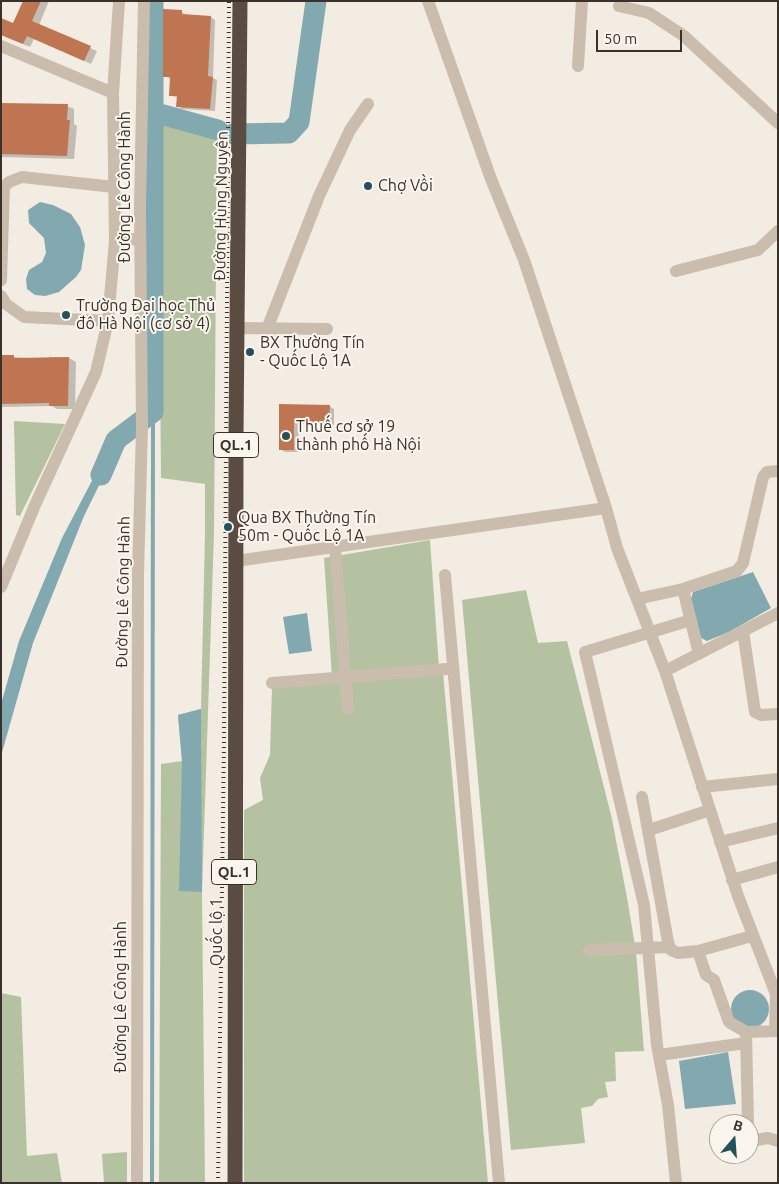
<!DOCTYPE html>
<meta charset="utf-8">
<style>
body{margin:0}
#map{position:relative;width:779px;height:1184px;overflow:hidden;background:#f3ece2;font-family:Ubuntu,sans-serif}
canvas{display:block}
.frame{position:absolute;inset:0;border:2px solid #3a312c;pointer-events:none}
.north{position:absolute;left:709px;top:1114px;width:50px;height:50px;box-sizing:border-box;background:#faf6ee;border:1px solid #ada7a0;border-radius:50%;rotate:18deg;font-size:14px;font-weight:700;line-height:20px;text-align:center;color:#3a312c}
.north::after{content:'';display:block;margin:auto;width:18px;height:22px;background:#22525a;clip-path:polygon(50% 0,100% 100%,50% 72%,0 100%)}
.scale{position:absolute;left:596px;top:30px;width:86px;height:22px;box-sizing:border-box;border:2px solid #3a312c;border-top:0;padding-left:6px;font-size:15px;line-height:18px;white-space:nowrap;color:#3a312c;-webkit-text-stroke:4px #faf6ee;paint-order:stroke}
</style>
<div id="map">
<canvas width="779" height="1184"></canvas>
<div class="frame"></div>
<div class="north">B</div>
<div class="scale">50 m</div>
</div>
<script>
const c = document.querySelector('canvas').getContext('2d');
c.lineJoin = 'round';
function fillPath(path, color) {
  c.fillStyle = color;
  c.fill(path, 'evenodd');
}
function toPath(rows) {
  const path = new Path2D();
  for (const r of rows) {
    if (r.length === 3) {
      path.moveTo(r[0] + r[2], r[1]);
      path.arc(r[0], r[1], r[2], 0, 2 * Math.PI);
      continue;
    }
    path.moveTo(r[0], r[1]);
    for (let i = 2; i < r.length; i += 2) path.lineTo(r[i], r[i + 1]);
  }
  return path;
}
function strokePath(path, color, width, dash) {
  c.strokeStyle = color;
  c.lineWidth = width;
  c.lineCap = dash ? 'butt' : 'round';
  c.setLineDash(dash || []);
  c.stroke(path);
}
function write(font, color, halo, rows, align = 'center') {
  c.font = font + ' Ubuntu,sans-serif';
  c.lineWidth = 4;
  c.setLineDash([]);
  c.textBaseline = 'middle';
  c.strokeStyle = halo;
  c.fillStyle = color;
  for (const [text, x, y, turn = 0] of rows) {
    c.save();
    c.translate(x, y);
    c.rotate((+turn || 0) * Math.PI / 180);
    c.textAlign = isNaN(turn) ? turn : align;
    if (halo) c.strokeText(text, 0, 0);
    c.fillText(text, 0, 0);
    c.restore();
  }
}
fillPath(toPath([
 [217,121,214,533,202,892,205,1183,159,1183,161,764,182,761,178,715,201,709,205,534,205,484,161,478,158,122],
 [14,421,65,424,20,516,16,515],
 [430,540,439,669,332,677,324,558],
 [526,590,538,643,567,641,612,819,628,903,636,952,644,1051,615,1052,616,1081,605,1082,608,1097,598,1099,592,1106,581,1108,585,1143,511,1150,462,600],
 [443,672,488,1183,244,1183,244,810,263,800,260,778,270,755,272,687],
 [1,993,21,997,27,1156,57,1153,62,1183,1,1183],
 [127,1152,127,1183,104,1183,102,1154]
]), '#b4c2a2');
fillPath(toPath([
 [40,202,53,205,71,214,80,227,85,245,81,270,76,277,59,292,45,296,35,295,27,289,26,279,29,270,42,262,46,253,44,238,29,223,28,210],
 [132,431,131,440,111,461,84,516,33,643,1,756,1,704,19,641,62,538,107,452],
 [753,572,771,608,729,632,707,641,699,637,690,602,693,592],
 [307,613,312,651,289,654,283,617],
 [201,709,202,892,179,891,182,761,178,715],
 [750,1009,19],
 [728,1052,736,1104,685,1109,679,1061]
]), '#82a9af');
fillPath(toPath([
 [24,1,49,1,39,25,97,51,91,64,34,39,30,47,1,35,14,25],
 [182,12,186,16,211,17,215,20,213,78,217,80,215,111,182,109,177,106,178,98,170,95,171,79,165,76],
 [1,104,67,106,74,109,74,124,77,126,74,159,1,157],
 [1,356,49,360,49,357,69,358,76,362,75,409,57,409,52,406,1,407],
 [280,405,329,406,334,409,334,425,299,424,298,452,285,452,280,449]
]), '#0003');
strokePath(toPath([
 [152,1183,153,412]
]), '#82a9af', 4);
strokePath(toPath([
 [153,112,218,130],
 [233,134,289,133,299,122,316,1],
 [101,475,116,440,153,412,153,1]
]), '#82a9af', 21);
fillPath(toPath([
 [23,1,41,1,32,21,91,46,84,61,27,36,23,44,1,35,1,18,13,23],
 [163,9,182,10,182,14,211,16,208,76,213,77,210,109,176,107,177,96,169,96,170,77,163,77],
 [1,103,68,104,67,120,70,120,67,156,1,154],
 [1,355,14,355,14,358,69,357,68,406,49,406,49,403,1,404],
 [279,404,330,405,329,423,294,422,294,450,279,450]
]), '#c07552');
strokePath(toPath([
 [428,1,491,179,524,260,606,508,617,548,665,671,738,896,776,994,775,1031],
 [619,6,649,13,684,36,778,123],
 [1,46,113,93],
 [578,66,582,1],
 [115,240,140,239],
 [676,271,758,250,778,231],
 [1,280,4,187,9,182,22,177,114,187],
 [1,296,6,304,24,317,108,321],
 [237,328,327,329],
 [267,329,319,196,350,130,368,104],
 [335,547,348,709],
 [236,561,606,508],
 [445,575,499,1183],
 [1,587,35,505,96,372,108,321,115,240,113,93,119,1],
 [683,589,699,654],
 [637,599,683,589,737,571,743,563,763,477,767,472,778,471],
 [743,631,755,712,761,715,778,714],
 [665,671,778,613],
 [272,683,446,669],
 [702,787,778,779],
 [642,797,668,942,671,950,678,953,698,951,752,936],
 [649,830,710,810],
 [720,842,778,828],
 [732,880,778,867],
 [589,950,669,947],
 [698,951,706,975,714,980,729,1022,746,1032,778,1031],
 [746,1032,748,1124],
 [659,1055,746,1043],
 [749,1133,751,1138,756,1140,768,1138,778,1141],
 [137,1183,138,574,142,429,140,206,144,1],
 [676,1183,668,1105,657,1045,644,905,585,652,691,620]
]), '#cbbdae', 12);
strokePath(toPath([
 [235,1183,236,433,240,1]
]), '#5a4c43', 15);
strokePath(toPath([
 [218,1183,224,741,229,1]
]), '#3a312c', 4, [1, 4]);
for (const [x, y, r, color] of [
 [368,186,5,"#22525a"],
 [66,315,5,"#22525a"],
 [250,352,5,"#22525a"],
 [286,436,5,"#22525a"],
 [228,527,5,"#22525a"]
]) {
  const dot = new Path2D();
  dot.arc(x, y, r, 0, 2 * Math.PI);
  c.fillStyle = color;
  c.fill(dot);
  strokePath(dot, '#faf6ee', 2);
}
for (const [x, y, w] of [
 [236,445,45],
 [234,872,45]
]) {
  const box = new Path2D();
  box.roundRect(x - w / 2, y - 12.5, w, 25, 4);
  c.fillStyle = '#faf6ee';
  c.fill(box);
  strokePath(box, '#3a312c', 1);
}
write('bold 15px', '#3a312c', null, [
 ["QL.1",236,445],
 ["QL.1",234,872]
]);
write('16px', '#3a312c', '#faf6ee', [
 ["Chợ Vồi",378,186],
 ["Trường Đại học Thủ",76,306],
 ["đô Hà Nội (cơ sở 4)",76,324],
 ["BX Thường Tín",260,343],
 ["- Quốc Lộ 1A",260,361],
 ["Thuế cơ sở 19",296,427],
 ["thành phố Hà Nội",296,445],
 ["Qua BX Thường Tín",238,518],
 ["50m - Quốc Lộ 1A",238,536]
], 'left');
write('16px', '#3a312c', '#faf6ee', [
 ["Đường Lê Công Hành",125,187,-90],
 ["Đường Hùng Nguyên",221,206,-89],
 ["Đường Lê Công Hành",123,592,-89],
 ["Quốc lộ 1",217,932,-90],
 ["Đường Lê Công Hành",121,997,-90]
]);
</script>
